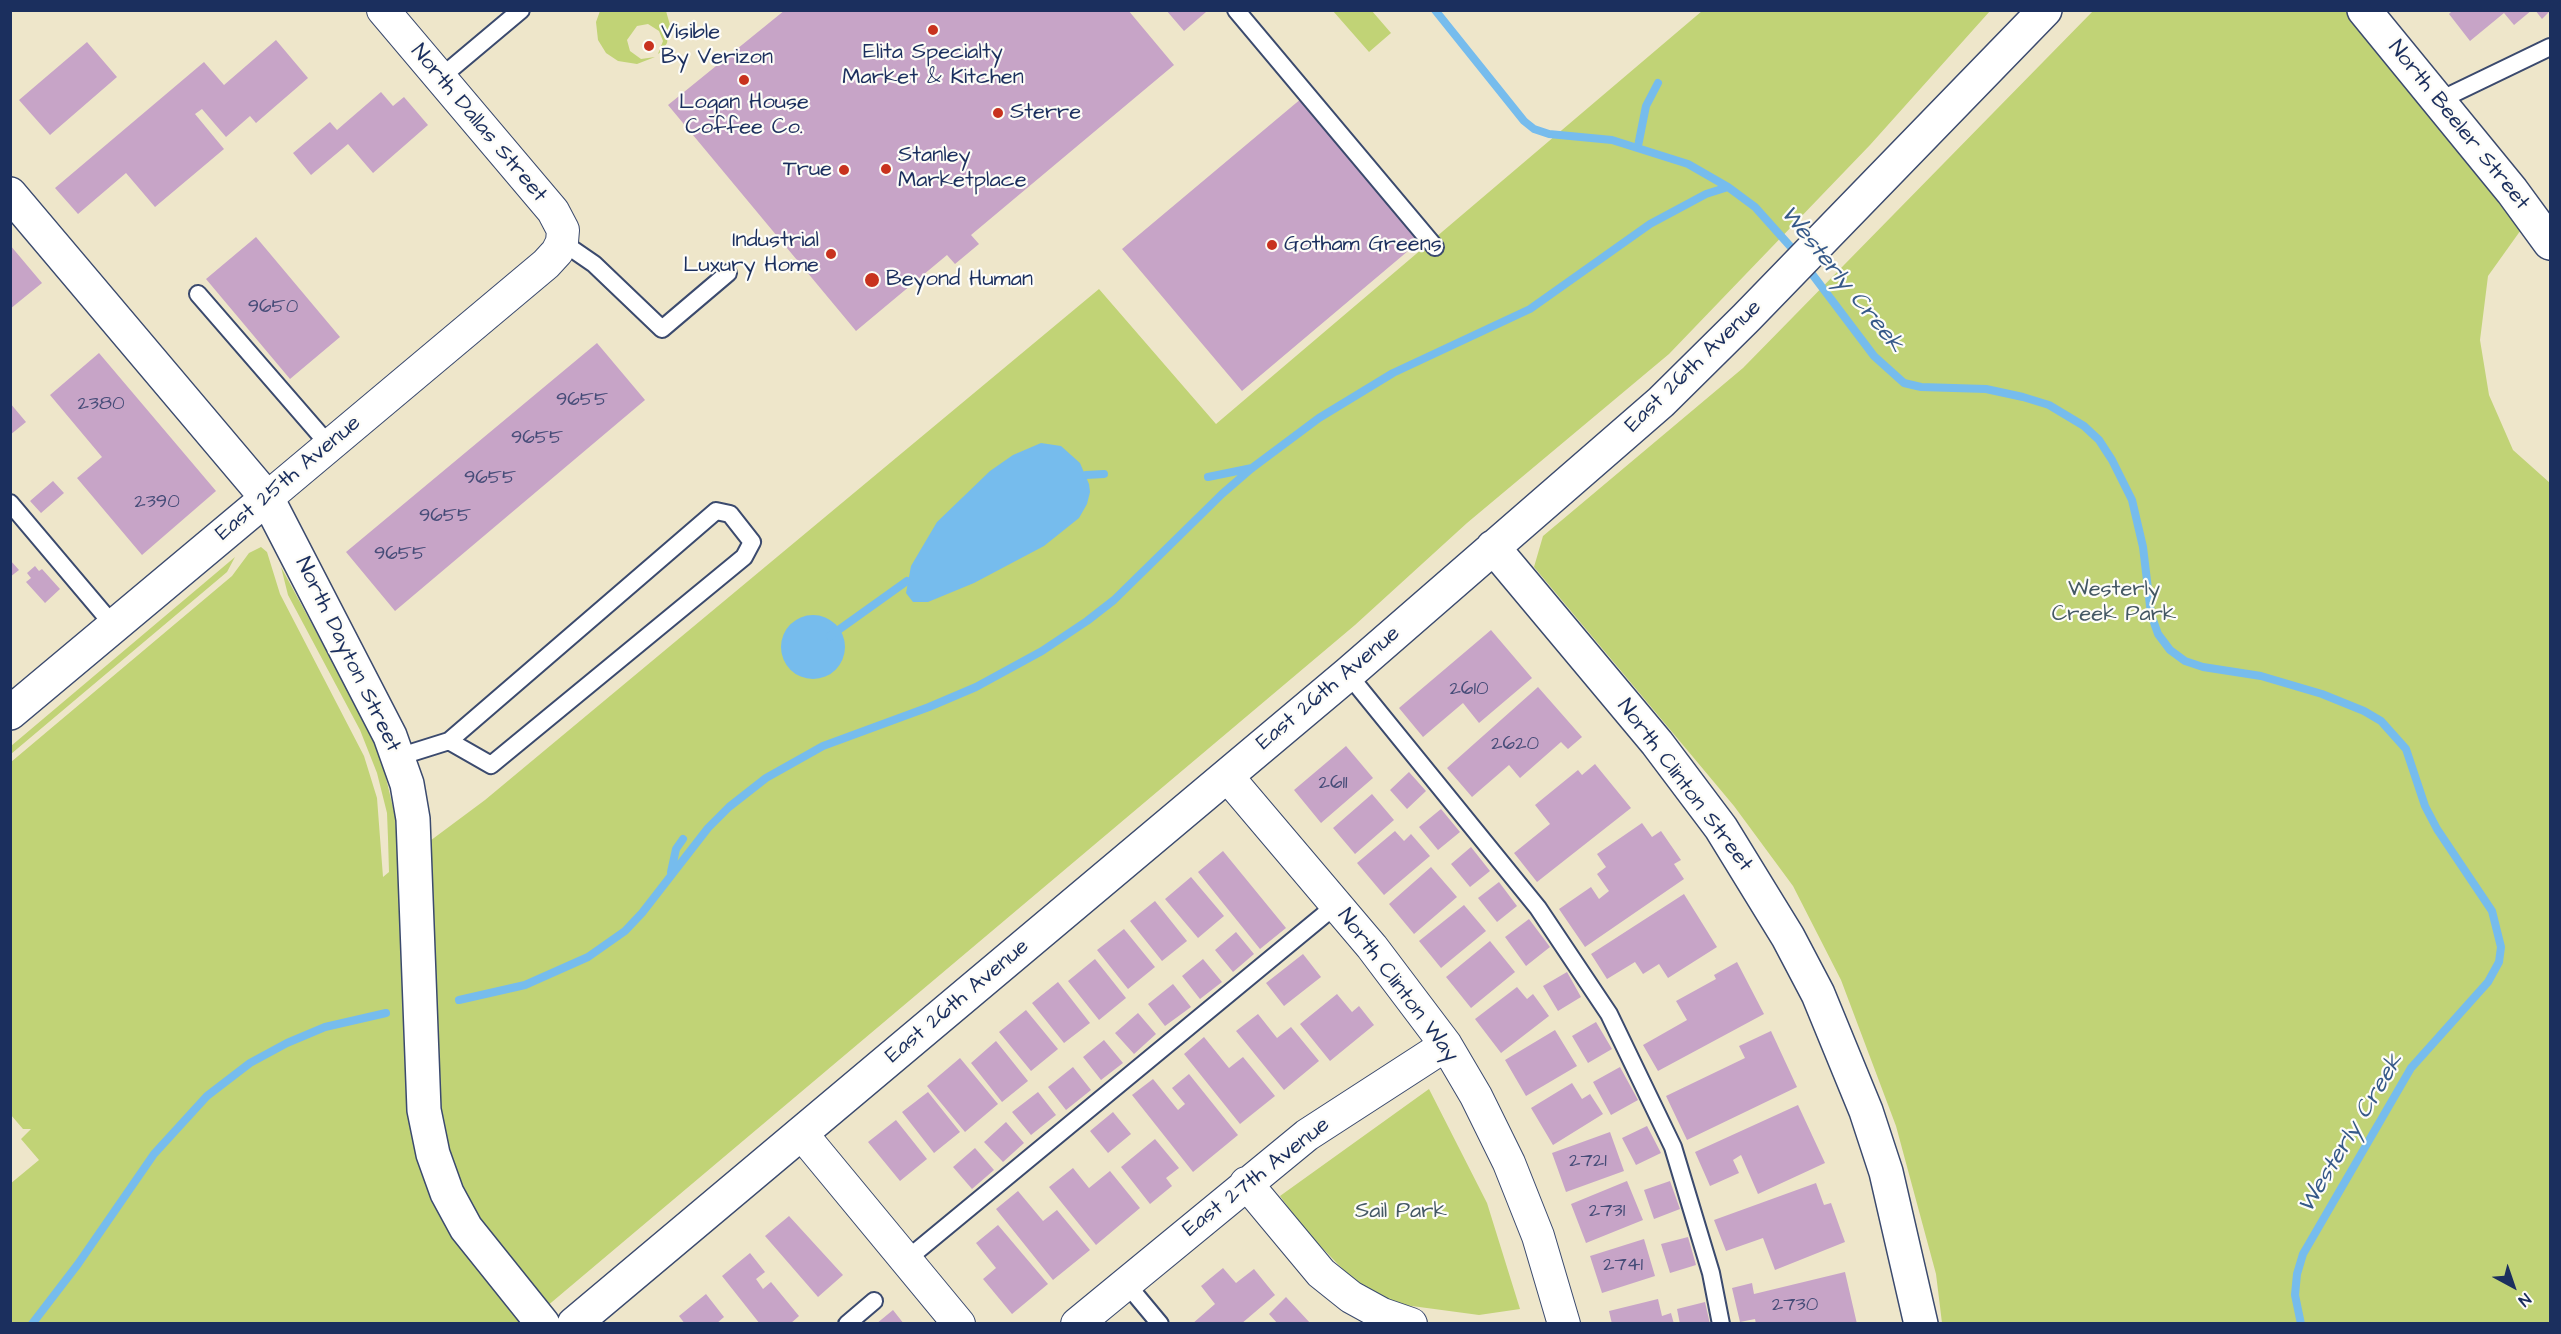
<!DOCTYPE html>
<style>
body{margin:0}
#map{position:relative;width:2561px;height:1334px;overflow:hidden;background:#eee6ca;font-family:"Architects Daughter",sans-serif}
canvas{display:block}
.frame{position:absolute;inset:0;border:12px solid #1b2f5e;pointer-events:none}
.north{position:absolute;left:2483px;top:1256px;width:60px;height:60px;-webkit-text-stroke:4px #fdfcf7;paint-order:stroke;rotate:140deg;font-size:16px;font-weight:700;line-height:24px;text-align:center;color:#1b2f5e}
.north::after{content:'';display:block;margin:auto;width:21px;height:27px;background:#1b2f5e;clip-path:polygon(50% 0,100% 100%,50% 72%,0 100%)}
</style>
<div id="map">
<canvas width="2561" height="1334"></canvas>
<div class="frame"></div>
<div class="north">N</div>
</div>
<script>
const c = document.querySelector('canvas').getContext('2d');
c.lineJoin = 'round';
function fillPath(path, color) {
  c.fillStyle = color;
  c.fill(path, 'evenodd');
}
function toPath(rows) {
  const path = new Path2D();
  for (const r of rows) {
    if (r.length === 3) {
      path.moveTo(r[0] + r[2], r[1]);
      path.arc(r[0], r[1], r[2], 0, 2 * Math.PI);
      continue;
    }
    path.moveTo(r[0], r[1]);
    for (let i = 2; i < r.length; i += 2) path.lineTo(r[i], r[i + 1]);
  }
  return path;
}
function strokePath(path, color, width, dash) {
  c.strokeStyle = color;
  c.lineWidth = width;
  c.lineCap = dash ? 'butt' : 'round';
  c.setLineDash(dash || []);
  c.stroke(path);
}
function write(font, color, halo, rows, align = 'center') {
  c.font = font + ' "Architects Daughter",sans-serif';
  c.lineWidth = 4.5;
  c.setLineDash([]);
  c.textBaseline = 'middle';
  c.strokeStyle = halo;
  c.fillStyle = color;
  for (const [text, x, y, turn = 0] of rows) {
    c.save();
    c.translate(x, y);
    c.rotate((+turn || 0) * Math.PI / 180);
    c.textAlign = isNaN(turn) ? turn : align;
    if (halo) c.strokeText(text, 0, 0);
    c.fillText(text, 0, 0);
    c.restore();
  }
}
fillPath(toPath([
 [600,11,666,11,670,25,667,43,661,52,658,54,663,41,659,31,648,24,637,26,627,40,630,51,641,59,655,57,637,64,618,61,606,53,598,40,596,22],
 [1333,11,1372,11,1391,33,1369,52],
 [1702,11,1990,11,1870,145,1669,354,1467,523,1355,625,527,1323,11,1323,10,1184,39,1160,21,1139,31,1129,23,1129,11,1115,11,762,232,576,249,553,261,547,267,552,280,594,364,756,377,798,383,877,389,872,388,838,387,813,377,773,360,730,288,595,281,567,371,733,381,757,395,816,399,864,485,800,1099,289,1216,424],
 [2093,11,2346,11,2523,227,2488,276,2480,340,2489,395,2513,450,2550,483,2550,1323,1942,1323,1936,1274,1896,1126,1841,980,1793,886,1734,806,1534,567,1543,536,1743,368],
 [235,557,227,572,11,754,11,746],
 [1429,1089,1487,1203,1520,1309,1479,1315,1397,1304,1359,1286,1302,1227,1280,1196]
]), '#c1d376');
fillPath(toPath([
 [1041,443,1061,446,1080,463,1089,484,1090,492,1087,504,1079,518,1044,546,974,583,928,602,913,602,906,593,911,566,937,522,990,471,1013,455],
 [813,647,32]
]), '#76bced');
strokePath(toPath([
 [1435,10,1524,121,1534,129,1549,134,1612,140,1688,164,1728,187,1755,207,1798,255],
 [1638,146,1646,106,1658,83],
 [1806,266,1874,356,1904,383,1921,387,1986,389,2023,397,2049,405,2084,426,2099,440,2112,460,2132,500,2143,547,2151,614,2158,634,2170,650,2185,661,2203,667,2261,676,2322,694,2364,711,2381,721,2406,749,2425,806,2437,829,2492,911,2501,947,2499,962,2488,982,2411,1068,2303,1254,2297,1274,2295,1295,2301,1324],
 [1086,475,1104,474],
 [1208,477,1252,468],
 [830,636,907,581],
 [671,872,676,849,683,839],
 [459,1000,525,985,588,957,625,931,642,913,708,828,729,807,766,778,823,746,929,707,976,687,1042,651,1087,621,1114,600,1222,494,1252,468,1319,418,1393,373,1530,309,1650,224,1706,194,1728,187],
 [32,1324,78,1264,154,1154,207,1096,250,1063,287,1043,325,1027,386,1013]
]), '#76bced', 8);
fillPath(toPath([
 [785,10,1128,10,1174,65,971,235,979,244,955,264,947,255,856,331,668,105],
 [1166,10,1205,10,1206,12,1184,31],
 [2453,10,2532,10,2514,25,2504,13,2470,41,2449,14],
 [2535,10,2550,10,2550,11,2542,19],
 [276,40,308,78,256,123,250,116,226,137,202,109,195,114,224,149,155,207,126,173,78,214,55,188,204,62,224,85],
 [87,42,117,77,50,135,19,100],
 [381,92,393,106,404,97,428,125,373,173,348,144,311,175,293,153,330,122,337,130],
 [1302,98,1421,240,1242,391,1122,249],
 [256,237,340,337,290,379,206,279],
 [10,245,42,283,10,309],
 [597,343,645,400,395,611,346,552],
 [99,353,216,491,142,555,77,478,102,457,50,395],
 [10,403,26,422,10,435],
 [53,481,64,493,41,513,30,501],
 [10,560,19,570,10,577],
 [35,566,39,571,42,569,60,589,45,603,26,582,31,578,27,573],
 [1491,630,1532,678,1479,723,1463,703,1423,737,1399,708],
 [1538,687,1582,737,1568,749,1561,742,1520,778,1509,765,1472,797,1447,768],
 [1346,746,1373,778,1321,823,1294,790],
 [1595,764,1631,808,1537,882,1514,853,1550,824,1535,805,1578,770,1582,775],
 [1409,772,1426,791,1407,809,1390,790],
 [1372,794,1394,820,1355,854,1333,828],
 [1441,809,1460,832,1438,850,1419,827],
 [1642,823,1652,837,1661,831,1681,860,1674,864,1684,879,1585,947,1559,909,1591,887,1599,899,1609,891,1597,874,1606,867,1597,854],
 [1395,831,1404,841,1411,834,1430,856,1384,895,1357,863],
 [1471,847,1490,871,1470,887,1451,864],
 [1223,851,1286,928,1260,949,1198,872],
 [1431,867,1457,897,1414,934,1389,904],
 [1191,877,1224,916,1198,938,1165,899],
 [1499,882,1517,906,1497,922,1478,898],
 [1684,894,1717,947,1668,978,1659,964,1643,974,1635,962,1607,979,1591,954],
 [1155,901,1187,941,1162,961,1130,921],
 [1464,905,1486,931,1441,968,1419,941],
 [1529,919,1550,947,1526,966,1505,937],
 [1124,929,1155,967,1128,989,1097,950],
 [1236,932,1254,954,1233,972,1215,950],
 [1490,941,1515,972,1471,1008,1446,977],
 [1303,954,1321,977,1284,1006,1266,983],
 [1095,959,1126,998,1099,1020,1068,981],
 [1203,959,1222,982,1200,999,1182,976],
 [1737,962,1764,1014,1658,1071,1643,1045,1687,1020,1676,1001,1716,979,1714,975],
 [1567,972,1581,997,1558,1011,1543,986],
 [1058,982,1090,1023,1064,1043,1032,1003],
 [1173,984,1191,1007,1165,1026,1148,1004],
 [1517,987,1527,999,1533,994,1549,1016,1501,1053,1475,1019],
 [1337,994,1352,1012,1359,1006,1374,1025,1330,1061,1300,1024],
 [1026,1010,1058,1049,1031,1071,999,1032],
 [1138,1013,1156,1034,1134,1054,1115,1033],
 [1258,1014,1277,1038,1291,1027,1319,1061,1284,1090,1236,1031],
 [1596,1022,1612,1049,1588,1063,1572,1036],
 [1555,1030,1577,1066,1526,1096,1505,1060],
 [1771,1031,1797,1087,1687,1140,1666,1096,1745,1058,1739,1046],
 [1204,1037,1229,1068,1243,1057,1275,1096,1240,1124,1184,1054],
 [1104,1040,1123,1063,1101,1080,1083,1057],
 [996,1041,1028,1081,1002,1102,971,1063],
 [960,1058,998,1104,965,1132,927,1086],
 [1073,1067,1091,1090,1066,1110,1048,1087],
 [1620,1067,1638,1100,1611,1115,1593,1082],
 [1189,1074,1238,1135,1193,1172,1132,1095,1153,1079,1178,1110,1185,1104,1172,1088],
 [1572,1083,1582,1099,1590,1094,1603,1114,1553,1145,1531,1108],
 [928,1092,960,1132,934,1153,902,1112],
 [1038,1092,1056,1115,1031,1135,1012,1112],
 [1798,1105,1825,1163,1758,1194,1741,1155,1733,1160,1739,1173,1710,1186,1695,1152],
 [1113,1112,1131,1134,1108,1153,1090,1131],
 [896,1120,927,1159,900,1181,868,1142],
 [1006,1122,1024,1143,1003,1162,984,1142],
 [1647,1126,1661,1153,1636,1165,1622,1138],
 [1610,1132,1624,1171,1566,1192,1552,1153],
 [1155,1139,1179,1168,1166,1178,1172,1186,1150,1204,1121,1167],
 [975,1148,994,1170,972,1189,953,1167],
 [1073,1168,1089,1188,1110,1171,1140,1208,1096,1245,1049,1187],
 [1627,1181,1643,1220,1586,1243,1571,1204],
 [1670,1181,1680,1209,1654,1219,1644,1190],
 [1816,1183,1824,1205,1831,1203,1845,1242,1775,1270,1763,1238,1726,1251,1714,1220],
 [1018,1191,1043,1221,1057,1210,1090,1250,1053,1280,996,1209],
 [789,1216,843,1275,818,1297,765,1236],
 [998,1225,1048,1284,1012,1314,983,1279,996,1268,976,1243],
 [1688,1237,1696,1265,1670,1273,1661,1244],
 [1644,1239,1655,1276,1602,1293,1590,1256],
 [750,1253,765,1272,756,1279,763,1289,771,1282,799,1316,790,1324,760,1324,722,1276],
 [1223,1268,1236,1283,1254,1269,1275,1295,1241,1324,1192,1324,1215,1304,1201,1286],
 [1845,1272,1857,1324,1756,1324,1755,1319,1740,1322,1732,1288,1752,1283,1754,1294],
 [706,1294,724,1317,716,1324,685,1324,679,1316],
 [1286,1297,1311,1324,1278,1324,1269,1314],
 [1658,1299,1662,1316,1671,1313,1674,1324,1612,1324,1609,1311],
 [1705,1302,1710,1324,1680,1324,1677,1309],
 [893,1310,904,1324,876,1324]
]), '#c7a4c7');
const service = toPath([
 [1236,10,1435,247],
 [440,78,521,10],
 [2438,101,2550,47],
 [562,242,594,264,662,329,728,273],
 [198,294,329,445],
 [10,503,114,626],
 [1348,674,1538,908,1609,1014,1673,1147,1711,1273,1721,1324],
 [398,757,449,741,716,511,730,514,752,542,744,557,491,765,449,741],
 [906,1260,1336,905],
 [1125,1282,1160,1324],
 [847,1324,874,1301]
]);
const minor = toPath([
 [267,498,546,264,557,252,562,242,563,230,553,211,383,10],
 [1227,776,1372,947,1446,1045,1476,1096,1509,1163,1538,1236,1564,1324],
 [801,1133,959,1324],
 [1246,1183,1321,1273,1351,1297,1382,1314,1411,1324],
 [1077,1324,1307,1135,1446,1045]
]);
const tertiary = toPath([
 [2364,10,2512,191,2550,243],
 [10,194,267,498,390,736,407,784,413,819,424,1110,433,1154,447,1193,466,1228,543,1324],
 [1493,547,1657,743,1721,828,1788,937,1818,994,1866,1111,1886,1172,1921,1324],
 [10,713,267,498],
 [574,1324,1348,674,1661,402,1746,318,2045,10]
]);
strokePath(service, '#3b4a6e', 20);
strokePath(minor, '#3b4a6e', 34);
strokePath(tertiary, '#3b4a6e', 36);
strokePath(service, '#fff', 16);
strokePath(minor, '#fff', 32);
strokePath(tertiary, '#fff', 33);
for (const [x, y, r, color] of [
 [933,30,6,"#c8321e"],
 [649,46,6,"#c8321e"],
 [744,80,6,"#c8321e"],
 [998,113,6,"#c8321e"],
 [886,169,6,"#c8321e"],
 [844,170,6,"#c8321e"],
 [1272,245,6,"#c8321e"],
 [831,254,6,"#c8321e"],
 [872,280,8,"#c8321e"]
]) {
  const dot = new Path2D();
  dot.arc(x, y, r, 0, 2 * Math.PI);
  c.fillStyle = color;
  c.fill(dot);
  strokePath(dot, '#fdfcf7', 2);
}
write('20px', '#464c78', null, [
 ["9650",273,308],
 ["9655",582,401],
 ["2380",101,405],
 ["9655",537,439],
 ["9655",490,479],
 ["2390",157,503],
 ["9655",445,517],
 ["9655",400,555],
 ["2610",1469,690],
 ["2620",1515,745],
 ["2611",1333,784],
 ["2721",1588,1162],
 ["2731",1607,1212],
 ["2741",1623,1266],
 ["2730",1795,1306]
]);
write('22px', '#1b2f5e', '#fdfcf7', [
 ["Visible",661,33],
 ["By Verizon",661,58],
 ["Elita Specialty",933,53,"center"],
 ["Market & Kitchen",933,78,"center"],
 ["Logan House",744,103,"center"],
 ["Coffee Co.",744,128,"center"],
 ["Sterre",1010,113],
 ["Stanley",898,156],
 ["Marketplace",898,181],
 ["True",832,170,"right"],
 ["Industrial",819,241,"right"],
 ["Luxury Home",819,266,"right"],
 ["Gotham Greens",1284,245],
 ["Beyond Human",886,280]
], 'left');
write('22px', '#1b2f5e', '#fdfcf7', [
 ["North Dallas Street",478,124,50],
 ["North Beeler Street",2458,126,51],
 ["East 26th Avenue",1694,367,-44],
 ["East 25th Avenue",289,479,-40],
 ["North Dayton Street",347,655,64],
 ["East 26th Avenue",1329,689,-40],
 ["North Clinton Street",1684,786,53],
 ["North Clinton Way",1397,986,53],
 ["East 26th Avenue",958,1002,-40],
 ["East 27th Avenue",1257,1178,-38]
]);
write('22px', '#445864', '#fdfcf7', [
 ["Westerly",2114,590],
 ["Creek Park",2114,615],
 ["Sail Park",1401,1212]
]);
write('italic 24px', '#365989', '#fdfcf7', [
 ["Westerly Creek",1841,280,51],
 ["Westerly Creek",2352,1134,-59]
]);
</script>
